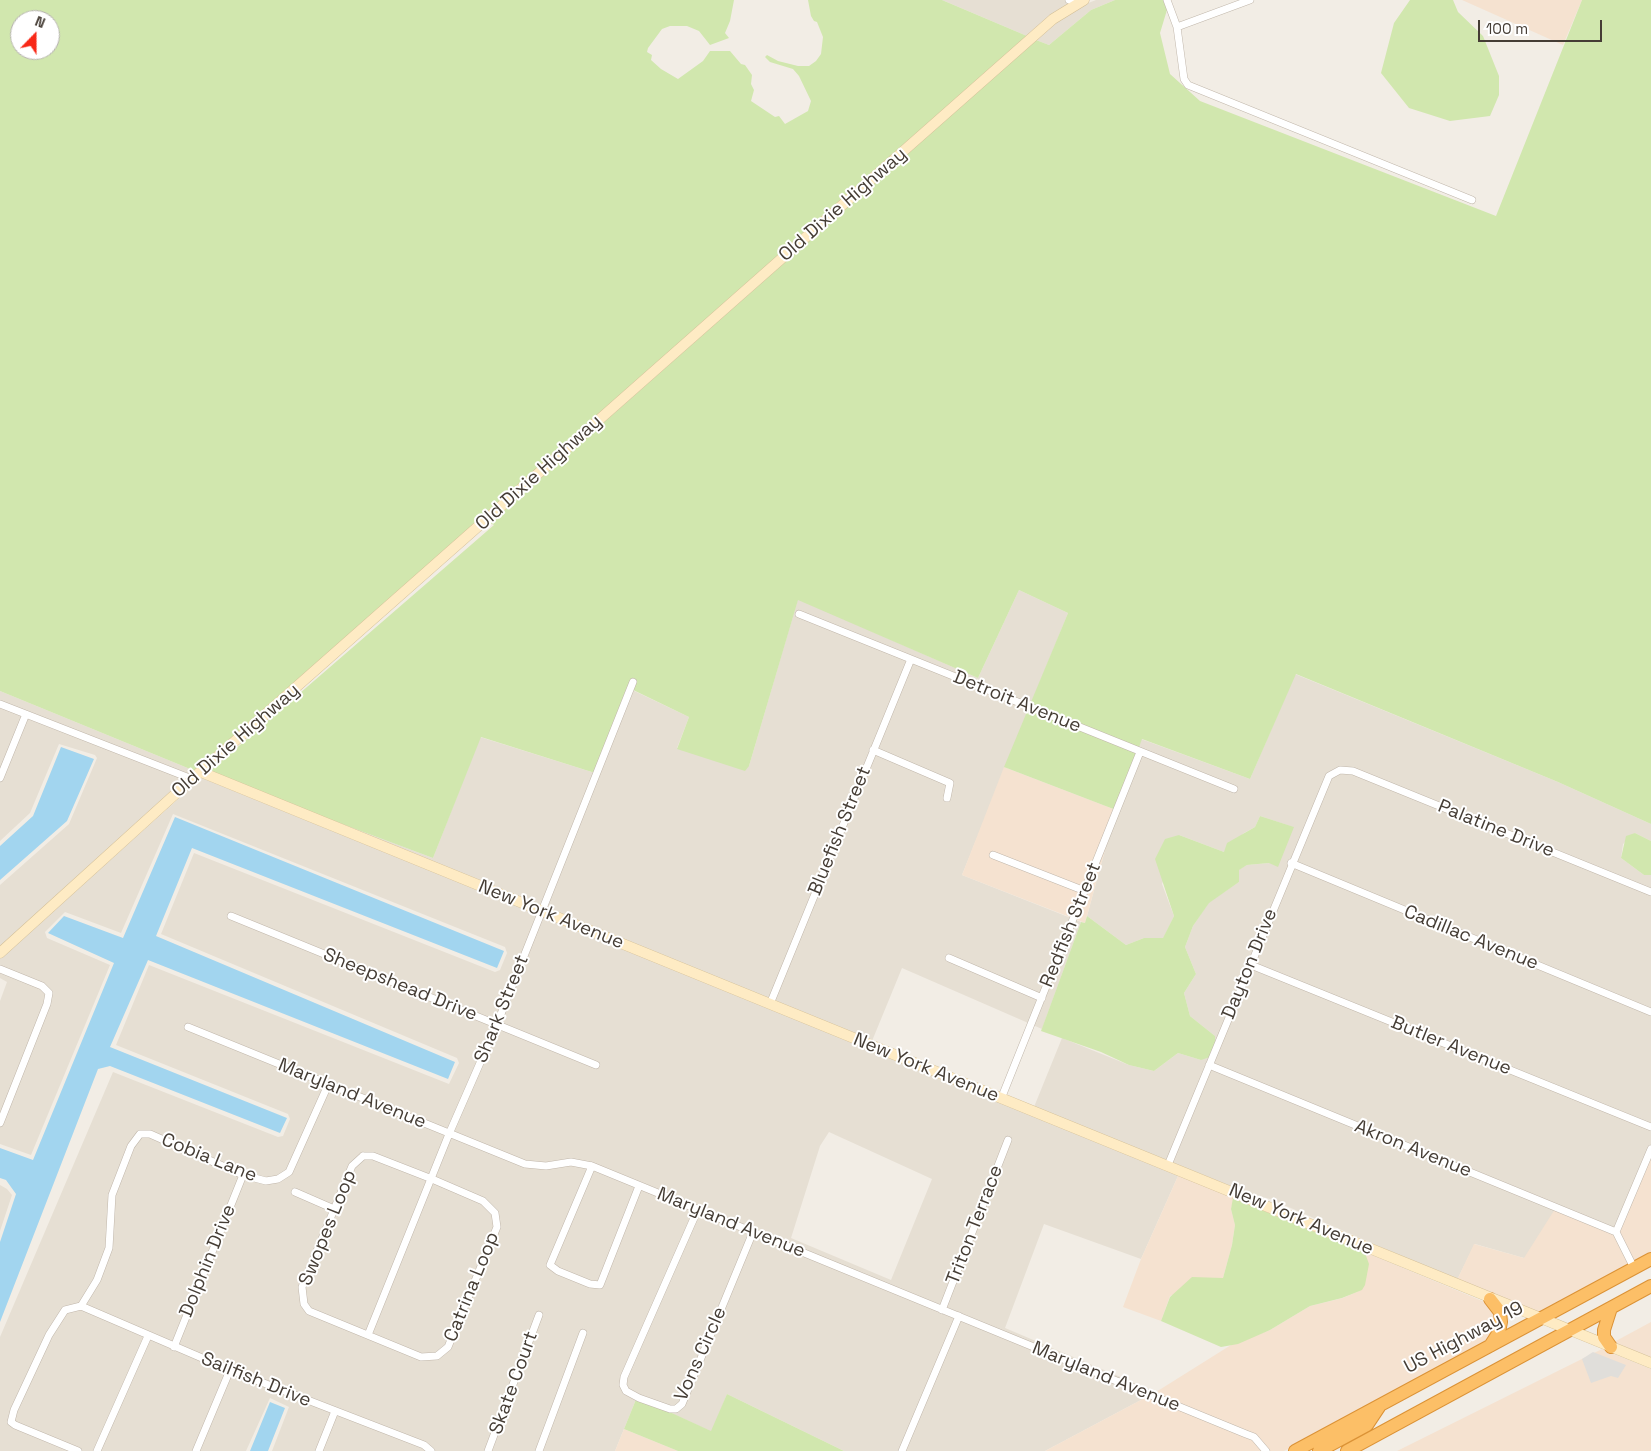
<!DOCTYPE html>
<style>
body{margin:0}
#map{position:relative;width:1651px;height:1451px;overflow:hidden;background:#f2ede5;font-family:"Space Grotesk",sans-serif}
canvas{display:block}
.north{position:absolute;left:10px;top:10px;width:50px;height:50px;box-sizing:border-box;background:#fff;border:1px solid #b5b1ae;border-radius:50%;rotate:22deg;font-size:14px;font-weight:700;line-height:20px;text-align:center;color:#453d35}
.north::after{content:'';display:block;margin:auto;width:18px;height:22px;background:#f82817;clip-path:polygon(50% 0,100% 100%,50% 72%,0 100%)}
.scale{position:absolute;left:1478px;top:20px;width:124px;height:22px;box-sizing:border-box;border:2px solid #453d35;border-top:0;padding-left:6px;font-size:15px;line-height:18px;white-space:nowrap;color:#453d35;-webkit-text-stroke:4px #fff;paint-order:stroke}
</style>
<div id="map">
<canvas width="1651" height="1451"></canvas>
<div class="north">N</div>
<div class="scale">100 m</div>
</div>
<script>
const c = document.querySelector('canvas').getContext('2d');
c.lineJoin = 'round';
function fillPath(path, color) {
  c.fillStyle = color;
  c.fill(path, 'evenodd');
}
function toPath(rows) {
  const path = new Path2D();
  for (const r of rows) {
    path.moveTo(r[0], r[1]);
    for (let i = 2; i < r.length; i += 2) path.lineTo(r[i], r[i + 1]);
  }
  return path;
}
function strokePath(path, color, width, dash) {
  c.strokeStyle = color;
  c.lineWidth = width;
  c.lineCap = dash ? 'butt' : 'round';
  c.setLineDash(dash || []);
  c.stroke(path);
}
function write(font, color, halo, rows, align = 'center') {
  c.font = font + ' "Space Grotesk",sans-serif';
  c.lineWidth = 4;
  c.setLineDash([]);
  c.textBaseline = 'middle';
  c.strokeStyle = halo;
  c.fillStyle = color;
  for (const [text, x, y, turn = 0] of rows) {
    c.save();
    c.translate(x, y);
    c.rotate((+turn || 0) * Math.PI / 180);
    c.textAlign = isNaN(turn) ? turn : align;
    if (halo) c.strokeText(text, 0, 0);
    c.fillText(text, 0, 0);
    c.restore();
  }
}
fillPath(toPath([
 [942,0,1074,0,1051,15,1027,36],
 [1096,0,1115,0,1091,10,1049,45,1036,40,1055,23,1078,7],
 [1019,590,1068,613,962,875,1081,922,1042,1029,902,968,872,1041,310,812,433,858,480,737,595,773,626,687,689,717,677,748,749,766,798,599,978,678],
 [1295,674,1558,782,1651,824,1651,841,1635,833,1623,844,1621,858,1644,875,1651,875,1651,1153,1617,1236,1524,1258,1475,1244,1457,1280,1270,1199,1251,1194,1034,1107,1062,1038,1129,1065,1154,1071,1178,1053,1201,1060,1215,1036,1190,1016,1184,993,1196,974,1185,947,1193,926,1209,902,1239,882,1238,870,1247,865,1269,863,1293,827,1260,816,1255,827,1244,833,1224,852,1179,835,1162,884,1174,916,1163,939,1144,938,1126,945,1087,916,1116,810,1141,739,1250,779],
 [0,691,195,771,0,947,0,885,69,824,97,758,95,755,59,744,30,813,0,841],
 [202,778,1187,1178,1178,1176,1141,1259,1044,1224,1005,1328,1156,1392,1045,1451,844,1451,727,1394,712,1432,637,1397,615,1451,272,1451,289,1407,270,1398,246,1451,0,1451,0,1337,113,1072,278,1137,283,1136,290,1119,288,1114,116,1045,149,965,449,1084,459,1063,457,1058,161,934,194,853,495,972,500,970,507,953,505,947,173,814,121,933,65,912,45,932,47,938,110,965,31,1155,0,1144,0,1001,7,982,0,978,0,959],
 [829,1132,932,1179,891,1280,791,1238,820,1146],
 [0,1185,7,1189,12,1195,0,1231]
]), '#e6dfd3');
fillPath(toPath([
 [1462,0,1582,0,1563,45],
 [1004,767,1116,810,1085,923,962,875],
 [1651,1153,1651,1253,1539,1314,1457,1280,1474,1244,1524,1258,1555,1209,1617,1236],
 [1178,1176,1187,1178,1487,1303,1496,1314,1497,1322,1488,1342,1284,1451,1045,1451,1156,1392,1231,1345,1270,1330,1310,1306,1343,1298,1361,1290,1234,1198,1231,1209,1235,1225,1232,1245,1223,1278,1170,1296,1161,1321,1123,1307,1141,1259],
 [1651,1322,1651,1358,1614,1342],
 [1602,1349,1651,1369,1651,1451,1397,1451],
 [624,1429,678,1451,615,1451]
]), '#f5e2d0');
fillPath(toPath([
 [0,0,734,0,730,21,725,33,729,38,710,45,699,31,687,26,670,26,662,29,648,48,647,52,652,55,651,60,661,69,678,79,703,61,710,51,730,51,741,64,745,65,752,75,751,84,754,90,751,101,775,117,779,116,785,124,808,111,811,101,799,76,793,69,770,62,765,57,767,55,778,61,798,66,809,66,816,61,821,54,823,37,817,22,814,21,811,16,808,0,942,0,1027,36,195,771,0,691],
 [20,20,50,20,50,50,20,50],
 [1115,0,1170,0,1160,33,1170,74,1200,101,1496,216,1582,0,1651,0,1651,824,1558,782,1296,674,1250,779,1142,739,1116,810,1004,767,1068,613,1019,590,978,678,798,600,749,766,745,771,677,749,689,717,627,687,595,773,481,737,433,858,310,812,210,771,494,525,490,523,1036,40,1049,45,1091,10],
 [1410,0,1453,0,1458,12,1483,36,1499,76,1499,95,1490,116,1450,121,1409,108,1381,73,1394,23],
 [1260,816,1294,827,1278,867,1269,863,1247,865,1239,870,1239,882,1209,903,1193,926,1185,947,1196,974,1184,993,1190,1016,1215,1036,1216,1055,1201,1060,1178,1053,1154,1071,1129,1065,1101,1052,1041,1031,1081,922,1085,923,1087,916,1126,945,1144,938,1163,938,1174,916,1155,859,1165,839,1179,835,1224,852,1227,843,1255,827],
 [1635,833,1651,841,1651,875,1644,875,1621,858,1626,836],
 [1233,1198,1365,1253,1369,1264,1365,1285,1362,1290,1342,1298,1310,1306,1270,1330,1238,1344,1221,1347,1161,1321,1170,1297,1192,1277,1223,1278,1232,1245,1235,1225,1231,1209],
 [727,1394,844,1451,678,1451,624,1429,637,1397,711,1431]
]), '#d1e7ae');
fillPath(toPath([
 [1593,1352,1626,1365,1618,1378,1611,1376,1591,1383,1582,1359]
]), '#e0deda');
fillPath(toPath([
 [61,747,94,759,67,821,0,880,0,846,33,816],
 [175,817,504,951,497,968,192,848,156,936,455,1062,448,1079,148,960,110,1047,287,1118,280,1133,110,1066,98,1069,0,1322,0,1242,16,1194,6,1180,0,1178,0,1148,33,1160,114,963,48,933,64,916,123,938],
 [270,1402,285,1408,268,1451,250,1451]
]), '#a2d5ef');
const street = toPath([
 [1069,0,1077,3],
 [1167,0,1177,27,1184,79,1188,85,1472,200],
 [1177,27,1250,0],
 [799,614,1234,789],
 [0,704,192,779],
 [873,750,950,783,947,798],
 [0,778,26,714],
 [993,855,1085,891],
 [1291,863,1651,1012],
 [231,916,596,1065],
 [949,958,1042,998],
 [1251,965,1651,1127],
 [0,969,42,986,49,993,47,1004,0,1123],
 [770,1004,911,659],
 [188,1027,525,1164,546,1166,571,1162,592,1166,1246,1434,1254,1437,1266,1451],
 [1209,1065,1616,1232],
 [1001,1099,1140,752],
 [363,1156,373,1156,432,1179,483,1201,495,1213,497,1227,448,1347,437,1356,421,1357,309,1311,304,1304,302,1287,352,1166,363,1156],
 [1168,1165,1329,776,1340,770,1353,771,1651,892],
 [592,1166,550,1265,558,1271,590,1284,600,1285,639,1186],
 [295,1192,334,1209],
 [698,1209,624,1377,623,1385,626,1391,639,1398,670,1409,676,1409,682,1404,753,1232],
 [1634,1268,1616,1232,1651,1149],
 [81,1306,230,1370,424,1445,431,1451],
 [942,1310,1008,1140],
 [368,1335,449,1134,497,1024,633,682],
 [174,1347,243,1175],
 [78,1451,15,1425,11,1422,14,1410,49,1335,65,1310,81,1306,97,1280,109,1248,112,1195,131,1146,140,1134,150,1134,243,1175,266,1181,278,1179,289,1172,328,1085],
 [97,1451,148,1336],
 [196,1451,230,1370],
 [319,1451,335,1411],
 [488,1451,539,1315],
 [539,1451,583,1333],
 [902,1451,959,1316]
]);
const secondary = toPath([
 [201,772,1651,1363],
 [0,953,192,779,1053,19,1084,0]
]);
const highway = toPath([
 [1490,1299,1500,1312,1501,1322,1499,1332,1490,1346],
 [1611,1347,1604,1337,1604,1330,1611,1308],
 [1295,1451,1651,1259],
 [1319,1451,1367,1425,1379,1407],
 [1347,1451,1651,1286]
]);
strokePath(street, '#c1b7ab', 8);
strokePath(secondary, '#d2be96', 11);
strokePath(highway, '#db9236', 14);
strokePath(street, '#fff', 7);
strokePath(secondary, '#feebc4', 10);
strokePath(highway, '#fcbf67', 12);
write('19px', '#453d35', '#fff', [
 ["Old Dixie Highway",843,205,-41],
 ["Old Dixie Highway",539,473,-42],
 ["Detroit Avenue",1017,702,22],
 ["Old Dixie Highway",236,741,-41],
 ["Palatine Drive",1496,829,22],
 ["Bluefish Street",840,831,-68],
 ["New York Avenue",551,915,22],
 ["Redfish Street",1071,925,-68],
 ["Cadillac Avenue",1471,938,22],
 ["Dayton Drive",1250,964,-68],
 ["Sheepshead Drive",400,985,22],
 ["Shark Street",502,1009,-68],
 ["Butler Avenue",1451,1046,22],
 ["New York Avenue",926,1068,22],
 ["Maryland Avenue",352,1094,22],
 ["Akron Avenue",1413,1149,22],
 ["Cobia Lane",209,1158,22],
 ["New York Avenue",1301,1220,23],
 ["Maryland Avenue",731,1223,22],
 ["Triton Terrace",975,1225,-69],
 ["Swopes Loop",328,1228,-68],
 ["Dolphin Drive",208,1261,-68],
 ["Catrina Loop",472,1287,-68],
 ["US Highway 19",1464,1338,-28],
 ["Vons Circle",701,1354,-66],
 ["Maryland Avenue",1106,1377,22],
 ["Sailfish Drive",256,1380,22],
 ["Skate Court",514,1383,-70]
]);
</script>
